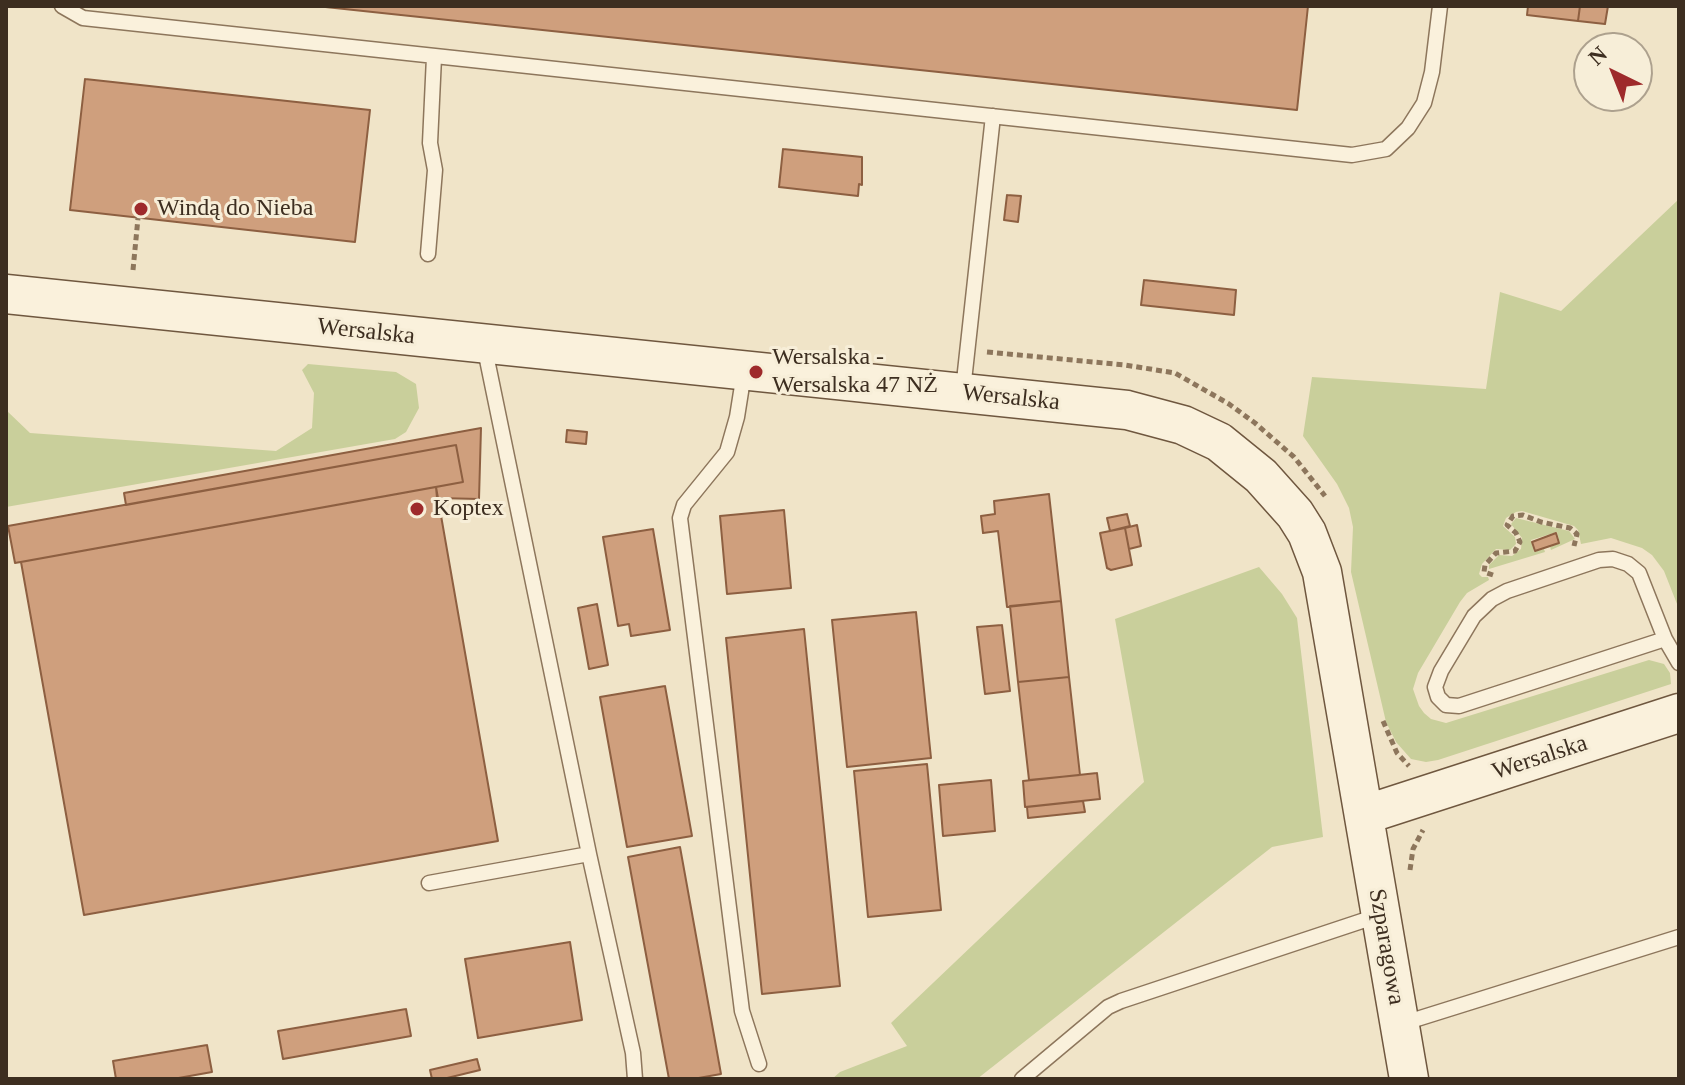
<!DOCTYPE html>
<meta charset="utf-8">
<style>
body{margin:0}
#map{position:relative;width:1685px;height:1085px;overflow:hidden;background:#f0e4c8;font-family:Georgia,serif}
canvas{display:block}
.frame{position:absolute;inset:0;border:8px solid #3d2e20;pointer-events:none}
.north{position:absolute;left:1573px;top:32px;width:80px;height:80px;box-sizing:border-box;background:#f7eed8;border:2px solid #ada18e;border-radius:50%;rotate:317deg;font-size:22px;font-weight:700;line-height:32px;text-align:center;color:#3d2e20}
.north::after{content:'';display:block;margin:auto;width:28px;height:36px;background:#9e2a2b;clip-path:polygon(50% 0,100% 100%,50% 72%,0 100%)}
</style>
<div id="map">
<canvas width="1685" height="1085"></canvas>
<div class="frame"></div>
<div class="north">N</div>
</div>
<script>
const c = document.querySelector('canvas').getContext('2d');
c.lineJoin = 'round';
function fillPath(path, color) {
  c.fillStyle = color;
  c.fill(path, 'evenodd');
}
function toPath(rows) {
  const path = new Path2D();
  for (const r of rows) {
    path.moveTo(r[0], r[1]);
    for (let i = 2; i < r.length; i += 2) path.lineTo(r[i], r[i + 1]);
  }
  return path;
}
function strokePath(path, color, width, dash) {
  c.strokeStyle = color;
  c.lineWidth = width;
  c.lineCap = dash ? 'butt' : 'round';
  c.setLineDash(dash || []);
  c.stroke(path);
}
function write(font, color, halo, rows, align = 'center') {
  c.font = font + ' Georgia,serif';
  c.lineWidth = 6;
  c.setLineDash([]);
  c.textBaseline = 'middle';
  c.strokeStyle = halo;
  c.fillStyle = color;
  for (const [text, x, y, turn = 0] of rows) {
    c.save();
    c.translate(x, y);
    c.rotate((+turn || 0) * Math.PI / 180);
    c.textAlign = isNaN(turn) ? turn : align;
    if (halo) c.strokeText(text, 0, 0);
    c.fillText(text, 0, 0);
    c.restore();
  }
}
fillPath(toPath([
 [1679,199,1679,609,1664,571,1652,555,1642,548,1611,538,1581,544,1578,530,1574,526,1522,511,1516,512,1506,518,1503,526,1515,537,1516,544,1510,550,1496,549,1482,564,1479,574,1482,577,1488,577,1489,580,1467,593,1460,602,1418,673,1413,689,1419,706,1424,713,1431,719,1446,723,1649,660,1664,664,1670,673,1671,684,1438,760,1426,762,1411,759,1396,742,1386,722,1351,572,1353,527,1349,508,1337,484,1303,436,1312,377,1486,389,1500,292,1561,311],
 [308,364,396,372,416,384,419,408,406,432,395,439,6,507,6,410,30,433,276,451,312,428,314,393,302,370],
 [1516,518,1569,531,1575,539,1551,550,1550,547,1560,543,1557,532,1531,540,1534,552,1544,549,1545,552,1489,569,1489,565,1499,555,1512,556,1521,549,1522,538,1511,524],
 [1259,567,1282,594,1297,618,1323,837,1272,847,977,1079,832,1079,840,1072,907,1046,891,1023,1144,782,1115,619]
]), '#c9cf9b');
const building = toPath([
 [316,6,1308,6,1297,110,316,6],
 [1528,6,1580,6,1578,21,1527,15,1528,6],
 [1580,6,1608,6,1605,24,1578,21,1580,6],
 [85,79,370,110,355,242,70,210,85,79],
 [783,149,862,157,862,185,859,184,858,196,779,187,783,149],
 [1007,195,1021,196,1018,222,1004,220,1007,195],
 [1144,280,1236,290,1234,315,1141,305,1144,280],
 [481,428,479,499,437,498,436,487,463,482,456,445,126,505,124,493,481,428],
 [567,430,587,432,586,444,566,442,567,430],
 [456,445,463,482,15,563,8,526,456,445],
 [436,487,498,841,84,915,21,562,436,487],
 [1049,494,1061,601,1007,607,998,531,983,533,981,516,995,514,994,501,1049,494],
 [784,510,791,588,727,594,720,516,784,510],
 [1127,514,1130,526,1110,531,1107,518,1127,514],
 [1137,525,1141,546,1129,549,1125,528,1137,525],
 [1125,528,1132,565,1111,570,1107,568,1100,533,1125,528],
 [653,529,670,630,631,636,629,624,618,626,603,537,653,529],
 [1556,533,1559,543,1535,551,1532,542,1556,533],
 [1061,601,1069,677,1018,682,1010,606,1061,601],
 [597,604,608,665,589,669,578,608,597,604],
 [916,612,931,758,847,767,832,620,916,612],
 [1002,625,1010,691,985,694,977,627,1002,625],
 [804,629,840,986,762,994,726,638,804,629],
 [1069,677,1080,775,1029,780,1018,682,1069,677],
 [665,686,692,836,627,847,600,697,665,686],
 [927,764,941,910,868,917,854,771,927,764],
 [1097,773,1100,799,1025,807,1023,781,1097,773],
 [991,780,995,831,943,836,939,785,991,780],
 [1083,801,1085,812,1028,818,1027,807,1083,801],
 [680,847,721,1074,693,1079,669,1079,628,857,680,847],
 [570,942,582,1020,478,1038,465,959,570,942],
 [406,1009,411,1036,283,1059,278,1031,406,1009],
 [207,1045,212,1072,173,1079,116,1079,113,1061,207,1045],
 [477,1059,480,1070,443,1079,432,1079,430,1070,477,1059]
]);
fillPath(building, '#cf9f7d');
strokePath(building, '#8d5f41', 2);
const lane = toPath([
 [62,6,83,18,1352,155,1386,149,1408,128,1424,103,1432,72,1440,6],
 [428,254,435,170,430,143,434,57],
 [744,373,737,417,727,452,684,505,680,518,742,1011,759,1064],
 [963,390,993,116],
 [1665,639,1459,706,1446,705,1438,697,1435,687,1441,671,1474,616,1492,599,1507,591,1599,560,1613,559,1628,564,1639,573,1665,639,1679,663],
 [589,854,633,1053,635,1079],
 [429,883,589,854,484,345],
 [1401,1024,1679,937],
 [1022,1079,1108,1007,1121,1001,1380,915]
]);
const secondary = toPath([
 [6,294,1127,410,1183,425,1219,442,1261,476,1295,514,1307,533,1322,572,1409,1079],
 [1364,815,1679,713]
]);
strokePath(lane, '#8d765c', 17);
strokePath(secondary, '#6f573f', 41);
strokePath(toPath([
 [133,270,138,218],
 [987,352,1125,365,1175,373,1229,404,1255,423,1294,457,1325,496],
 [1493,575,1484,572,1485,565,1496,553,1515,551,1520,542,1516,533,1507,525,1513,516,1523,515,1541,522,1570,528,1577,534,1574,546],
 [1383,721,1397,753,1409,766],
 [1410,870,1413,849,1423,830]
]), '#8d765c', 5, [6, 4]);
strokePath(lane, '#faf1dc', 14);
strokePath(secondary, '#faf1dc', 38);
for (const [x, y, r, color] of [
 [141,209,8,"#9e2a2b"],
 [756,372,8,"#9e2a2b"],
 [417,509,8,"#9e2a2b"]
]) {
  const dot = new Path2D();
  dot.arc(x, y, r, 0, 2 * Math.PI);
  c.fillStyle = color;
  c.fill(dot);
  strokePath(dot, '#f7eed8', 3);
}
write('24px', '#3d2e20', '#f7eed8', [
 ["Windą do Nieba",157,209],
 ["Wersalska -",772,358],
 ["Wersalska 47 NŻ",772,386],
 ["Koptex",433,509]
], 'left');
write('24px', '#3d2e20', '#f7eed8', [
 ["Wersalska",366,332,6],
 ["Wersalska",1011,398,6],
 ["Wersalska",1540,758,-18],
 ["Szparagowa",1386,947,80]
]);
</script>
